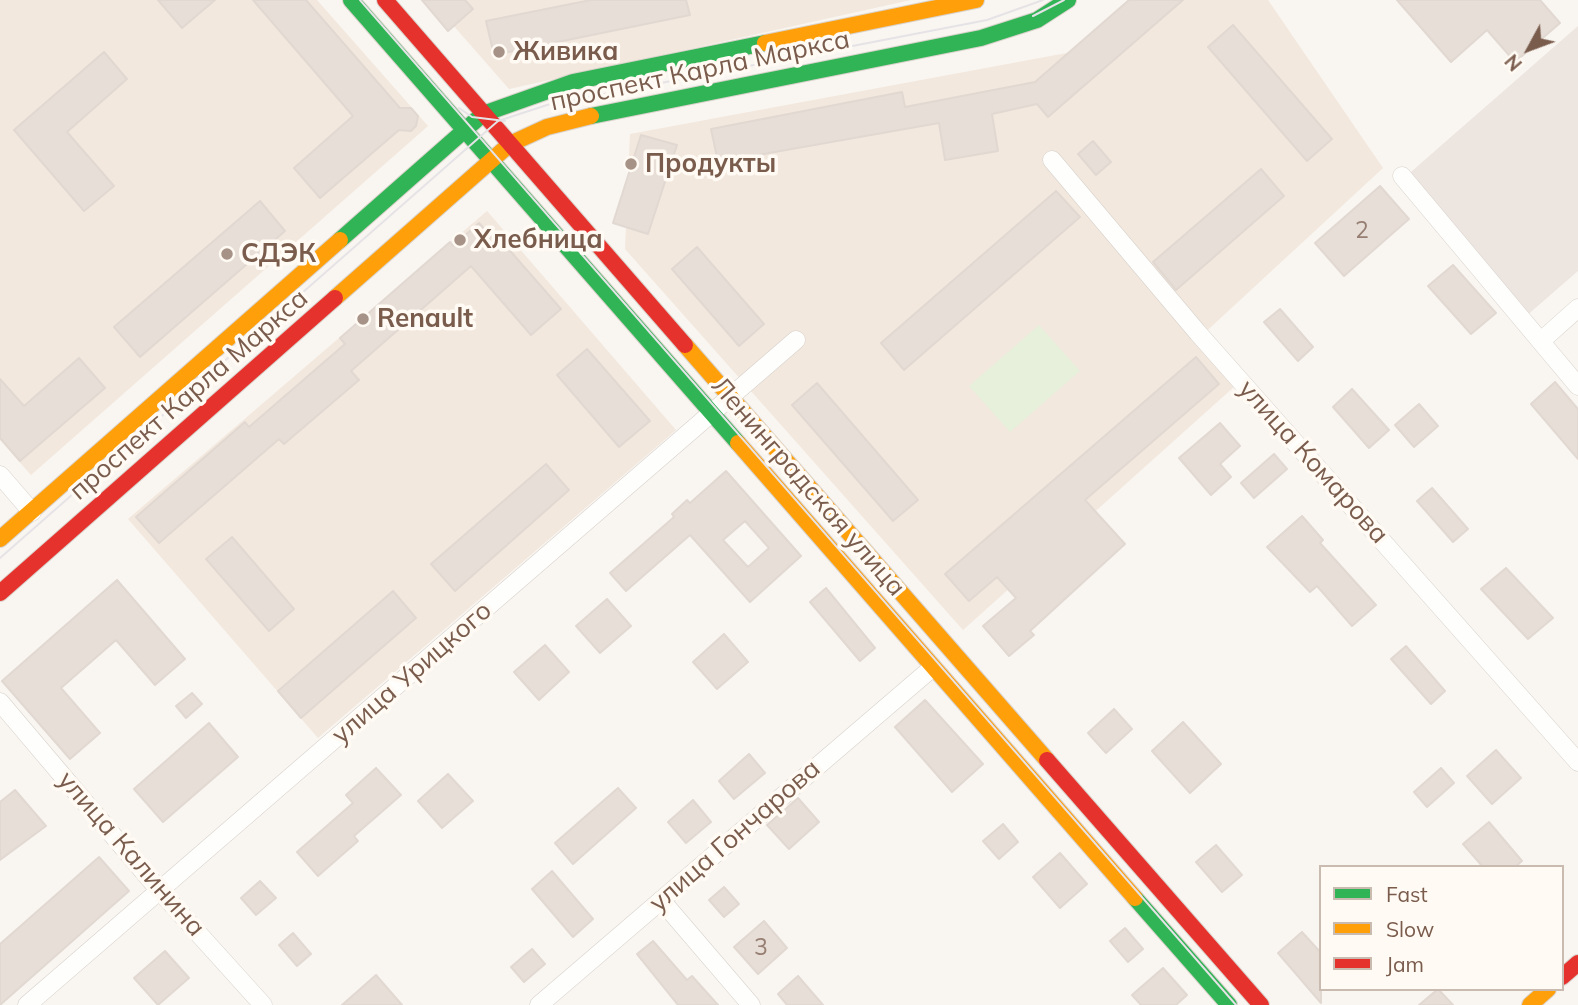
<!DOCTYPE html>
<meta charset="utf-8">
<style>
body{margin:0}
#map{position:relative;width:1578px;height:1005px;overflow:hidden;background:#f9f5f0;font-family:Mulish,sans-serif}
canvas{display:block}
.legend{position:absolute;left:1319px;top:865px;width:245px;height:126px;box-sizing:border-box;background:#fffaf3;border:2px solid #cabbb1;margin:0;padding:9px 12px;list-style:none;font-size:21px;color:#7a5c4d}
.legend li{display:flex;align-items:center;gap:14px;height:35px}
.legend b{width:35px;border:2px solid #cabbb1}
.north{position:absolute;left:1494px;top:14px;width:70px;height:70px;-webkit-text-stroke:5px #fffaf3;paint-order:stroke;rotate:229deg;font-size:19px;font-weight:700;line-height:28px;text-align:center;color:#7a5c4d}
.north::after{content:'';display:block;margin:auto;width:24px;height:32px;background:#7a5c4d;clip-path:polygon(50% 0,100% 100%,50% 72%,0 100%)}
</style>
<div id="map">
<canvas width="1578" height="1005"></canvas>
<ul class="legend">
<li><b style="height:9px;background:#30b455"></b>Fast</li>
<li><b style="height:9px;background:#ff9f0a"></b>Slow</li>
<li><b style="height:9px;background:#e5322d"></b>Jam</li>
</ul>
<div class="north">N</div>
</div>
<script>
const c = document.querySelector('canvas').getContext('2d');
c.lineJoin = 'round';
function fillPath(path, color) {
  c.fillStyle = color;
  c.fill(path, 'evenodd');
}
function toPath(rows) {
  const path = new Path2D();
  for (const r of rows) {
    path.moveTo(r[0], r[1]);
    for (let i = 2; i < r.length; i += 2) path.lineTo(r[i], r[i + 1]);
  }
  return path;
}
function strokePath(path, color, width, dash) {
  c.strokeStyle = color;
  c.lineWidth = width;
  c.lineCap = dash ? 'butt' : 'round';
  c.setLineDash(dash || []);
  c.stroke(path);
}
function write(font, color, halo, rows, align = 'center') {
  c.font = font + ' Mulish,sans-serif';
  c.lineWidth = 7;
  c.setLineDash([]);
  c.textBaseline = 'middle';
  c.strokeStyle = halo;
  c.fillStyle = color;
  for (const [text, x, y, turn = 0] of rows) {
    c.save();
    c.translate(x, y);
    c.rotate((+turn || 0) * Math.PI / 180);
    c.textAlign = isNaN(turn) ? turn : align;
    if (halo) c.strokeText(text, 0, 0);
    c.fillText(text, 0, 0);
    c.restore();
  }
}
fillPath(toPath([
 [0,0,317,0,428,126,31,475,0,440],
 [431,0,911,0,509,89],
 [1154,0,1268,0,1383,168,1199,338,1235,386,963,630,625,249,630,134,1083,50],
 [487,211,676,430,318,738,128,519]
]), '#f2e8de');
fillPath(toPath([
 [1578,26,1578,271,1525,317,1404,178]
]), '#ede5e0');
fillPath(toPath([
 [1039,325,1080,371,1010,432,969,386]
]), '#e7f0db');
const building = toPath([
 [158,0,215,0,182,28,158,0],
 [253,0,306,0,400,108,411,108,418,116,416,126,411,131,399,130,320,198,294,168,353,116,253,0],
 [422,0,465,0,473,9,448,31,422,0],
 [591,0,686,0,690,15,494,55,486,21,591,0],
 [1129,0,1183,0,1048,117,1037,104,992,114,998,151,945,160,939,123,718,162,711,129,902,92,905,107,1035,82,1129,0],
 [1397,0,1540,0,1560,23,1515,62,1487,30,1451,62,1397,0],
 [1233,25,1332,139,1307,161,1208,47,1233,25],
 [104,52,127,79,67,132,114,186,84,211,14,130,104,52],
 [641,135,677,145,648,234,613,223,641,135],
 [1093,141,1111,162,1096,175,1078,154,1093,141],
 [1261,169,1284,196,1176,290,1153,262,1261,169],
 [1380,186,1409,219,1344,276,1315,243,1380,186],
 [1056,191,1080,217,904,370,881,343,1056,191],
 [260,201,285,231,140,357,114,327,260,201],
 [479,223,494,240,498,237,561,309,531,335,471,266,351,371,359,380,284,444,279,439,159,543,136,517,245,422,249,427,345,344,340,338,450,242,453,246,479,223],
 [697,247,764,324,739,346,672,269,697,247],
 [1453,265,1496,313,1471,334,1428,286,1453,265],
 [1280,309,1313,347,1298,361,1264,322,1280,309],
 [587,349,650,421,619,447,557,375,587,349],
 [1196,357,1219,384,1085,500,1125,544,1030,631,1034,635,1009,656,983,626,1016,598,997,577,969,601,945,574,1196,357],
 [79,358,105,388,20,461,0,438,0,379,24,406,79,358],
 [1555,382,1578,409,1578,459,1531,404,1555,382],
 [817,383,918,500,893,521,792,405,817,383],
 [1352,389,1389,430,1369,448,1333,407,1352,389],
 [1419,404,1438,426,1414,447,1395,425,1419,404],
 [1220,423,1240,446,1220,464,1231,477,1211,495,1179,458,1220,423],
 [1274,454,1287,469,1254,498,1241,483,1274,454],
 [546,464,569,490,455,591,431,564,546,464],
 [726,471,801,556,750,602,690,535,626,591,610,573,674,517,672,514,687,500,690,503,726,471],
 [745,521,769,548,748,567,723,540,745,521],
 [1432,488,1468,529,1453,542,1417,501,1432,488],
 [1302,516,1323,540,1320,543,1376,605,1352,626,1317,586,1310,592,1267,547,1302,516],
 [232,537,294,609,269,631,206,559,232,537],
 [1506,568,1553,618,1528,639,1481,589,1506,568],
 [117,580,185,659,155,685,116,640,61,688,100,733,70,759,2,681,117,580],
 [826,588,875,648,860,661,810,602,826,588],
 [393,591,416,618,301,718,278,691,393,591],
 [607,599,631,626,600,653,576,626,607,599],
 [724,634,748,662,717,689,693,662,724,634],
 [545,645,569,672,539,700,514,672,545,645],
 [1406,646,1445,691,1431,704,1391,659,1406,646],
 [192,693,202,704,186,718,176,706,192,693],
 [925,700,983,764,952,792,895,727,925,700],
 [1114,709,1132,729,1106,753,1088,733,1114,709],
 [1183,722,1221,764,1190,793,1152,751,1183,722],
 [209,723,238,757,163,822,134,789,209,723],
 [1496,750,1521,778,1492,804,1467,776,1496,750],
 [749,754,765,773,734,799,719,781,749,754],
 [376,768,401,795,354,836,358,841,318,876,297,852,353,803,346,795,376,768],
 [1441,768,1454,783,1427,807,1414,792,1441,768],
 [448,774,473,801,442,828,418,801,448,774],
 [618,788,636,808,573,864,555,843,618,788],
 [15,790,46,826,0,860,0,802,15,790],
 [798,798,819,822,789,849,767,825,798,798],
 [693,800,711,822,686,843,668,822,693,800],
 [1489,822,1522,861,1515,867,1483,867,1463,844,1489,822],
 [1003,824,1018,842,999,859,983,841,1003,824],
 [1216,845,1242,875,1222,892,1196,862,1216,845],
 [1060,853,1087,884,1060,908,1033,877,1060,853],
 [99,857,129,891,0,1005,0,944,99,857],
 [552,871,593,919,573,937,532,889,552,871],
 [260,881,276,898,256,915,241,898,260,881],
 [724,887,739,904,724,917,709,900,724,887],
 [764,921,787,948,758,974,734,947,764,921],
 [1125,928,1143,949,1128,962,1110,941,1125,928],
 [1302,932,1321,953,1321,1003,1278,953,1302,932],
 [293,933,311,954,297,966,279,945,293,933],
 [653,941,687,980,692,976,718,1005,678,1005,637,954,653,941],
 [532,949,545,964,524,982,511,967,532,949],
 [165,951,189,978,158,1005,134,978,165,951],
 [1163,968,1187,995,1176,1005,1141,1005,1132,995,1163,968],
 [376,975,402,1005,342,1005,376,975],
 [798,976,823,1005,787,1005,778,994,798,976],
 [1438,989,1453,1005,1419,1005,1438,989]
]);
fillPath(building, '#e6ded7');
strokePath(building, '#e2d8d2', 2);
const street = toPath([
 [1052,160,1198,333,1578,762],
 [1402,176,1578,386],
 [1541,341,1578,308],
 [0,475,32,512],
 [0,702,160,891,263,1005],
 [661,900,751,1005],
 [27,1005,796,340],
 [539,1005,932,668]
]);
const fast = toPath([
 [351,0,738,443],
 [591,116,981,38,1037,20,1068,0],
 [340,240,483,114,573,82,765,43],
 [1135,898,1229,1005]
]);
const slow = toPath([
 [765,43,976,0],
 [335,298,510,144,547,127,591,116],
 [685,345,1047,760],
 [738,443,1135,898],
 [0,539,340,240],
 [1530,1005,1548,989]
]);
const jam = toPath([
 [385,0,685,345],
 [0,593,335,298],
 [1047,760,1261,1005],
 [1562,977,1578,963]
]);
strokePath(street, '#d7d1cb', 19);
strokePath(fast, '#d9d2cb', 18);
strokePath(slow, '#d9d2cb', 18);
strokePath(jam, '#d9d2cb', 18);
strokePath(street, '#fefefd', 18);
strokePath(fast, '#30b455', 16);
strokePath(slow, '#ff9f0a', 16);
strokePath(jam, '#e5322d', 16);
strokePath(toPath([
 [360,0,1236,1005],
 [1033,16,1064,0],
 [459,108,472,117,505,121],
 [0,558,498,121,547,105,987,20,1043,0]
]), '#e6e3e7', 2);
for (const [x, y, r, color] of [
 [499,52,7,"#a69286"],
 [631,164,7,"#a69286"],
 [460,240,7,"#a69286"],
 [227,254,7,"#a69286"],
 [363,319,7,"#a69286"]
]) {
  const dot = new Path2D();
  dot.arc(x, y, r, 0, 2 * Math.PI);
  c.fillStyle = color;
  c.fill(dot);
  strokePath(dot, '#fffaf3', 2.5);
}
write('23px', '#977e72', null, [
 ["2",1362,231],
 ["3",761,948]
]);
write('bold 26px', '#7a5c4d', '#fffaf3', [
 ["Живика",513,52],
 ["Продукты",645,164],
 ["Хлебница",474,240],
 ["СДЭК",241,254],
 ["Renault",377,319]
], 'left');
write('26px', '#7a5c4d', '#fffaf3', [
 ["проспект Карла Маркса",700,71,-12],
 ["проспект Карла Маркса",189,395,-41],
 ["улица Комарова",1313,462,48],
 ["Ленинградская улица",808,487,49],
 ["улица Урицкого",412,673,-41],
 ["улица Гончарова",735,836,-41],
 ["улица Калинина",131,854,49]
]);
</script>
